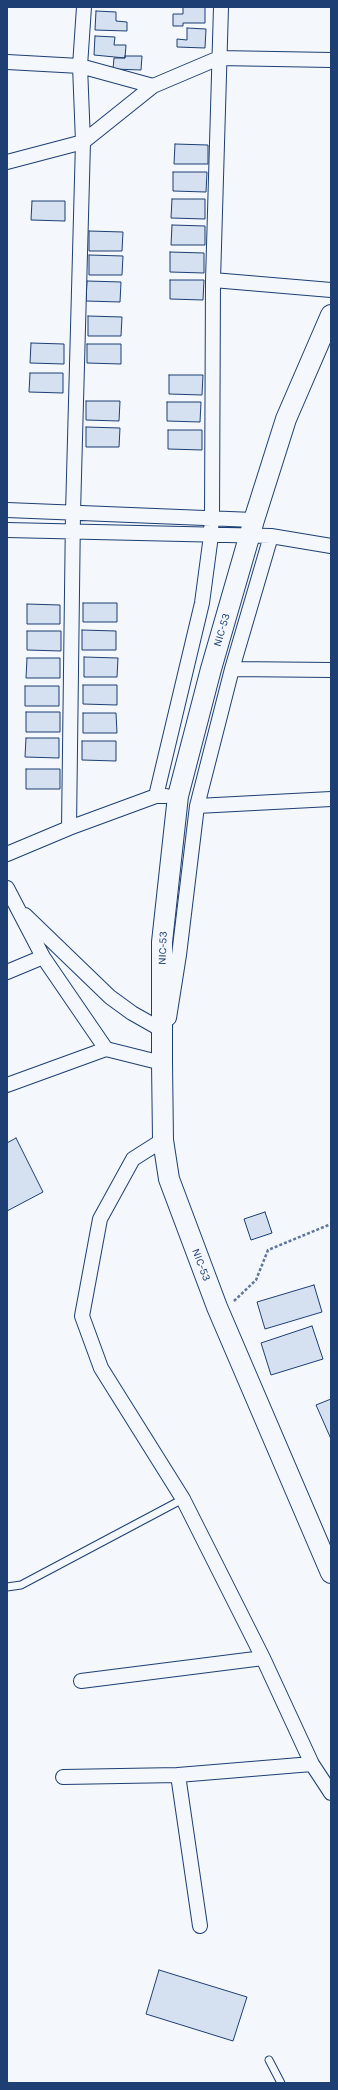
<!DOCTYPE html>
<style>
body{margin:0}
#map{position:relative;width:338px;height:2090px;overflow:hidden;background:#f4f7fb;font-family:Karla,sans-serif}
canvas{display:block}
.frame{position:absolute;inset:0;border:8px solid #1d3f73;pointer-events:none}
</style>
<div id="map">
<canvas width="338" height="2090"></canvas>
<div class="frame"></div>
</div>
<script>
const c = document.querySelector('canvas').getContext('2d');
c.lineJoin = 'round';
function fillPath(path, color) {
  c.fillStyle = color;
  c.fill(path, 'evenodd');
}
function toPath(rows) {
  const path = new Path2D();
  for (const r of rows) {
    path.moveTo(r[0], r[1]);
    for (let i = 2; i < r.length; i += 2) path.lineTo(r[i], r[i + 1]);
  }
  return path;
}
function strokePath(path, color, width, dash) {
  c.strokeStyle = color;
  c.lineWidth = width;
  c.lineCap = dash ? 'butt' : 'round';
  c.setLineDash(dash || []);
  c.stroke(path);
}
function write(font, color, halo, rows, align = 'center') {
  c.font = font + ' Karla,sans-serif';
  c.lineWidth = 3;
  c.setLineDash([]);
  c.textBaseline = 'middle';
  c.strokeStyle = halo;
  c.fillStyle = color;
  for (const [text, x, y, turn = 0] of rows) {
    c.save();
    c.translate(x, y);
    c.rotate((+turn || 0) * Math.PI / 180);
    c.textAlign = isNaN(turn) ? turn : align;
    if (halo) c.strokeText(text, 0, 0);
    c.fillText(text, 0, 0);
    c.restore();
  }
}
const building = toPath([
 [183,7,205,7,205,23,183,23,183,26,173,26,173,14,183,14,183,7],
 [96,11,116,12,116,21,127,22,127,31,95,30,96,11],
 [187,28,206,29,205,48,177,47,177,39,187,40,187,28],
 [95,36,115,37,114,45,126,45,125,58,94,55,95,36],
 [125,56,142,56,141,70,113,69,114,58,125,58,125,56],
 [175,144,208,145,208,164,174,164,175,144],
 [173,172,207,172,206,192,173,191,173,172],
 [172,199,205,199,205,219,171,218,172,199],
 [32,201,65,201,65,221,31,220,32,201],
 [172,225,205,226,205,245,171,245,172,225],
 [89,231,123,232,122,251,89,251,89,231],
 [170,252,204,253,204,273,170,272,170,252],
 [89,255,123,256,122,275,89,275,89,255],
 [170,280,204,280,203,300,170,299,170,280],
 [87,281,121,282,120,302,86,301,87,281],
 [88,316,122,317,121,336,88,336,88,316],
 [31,343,64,344,64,364,30,363,31,343],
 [87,344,121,344,121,364,87,363,87,344],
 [30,373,63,373,63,393,29,392,30,373],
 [169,375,203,375,202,395,169,394,169,375],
 [86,401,120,401,119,421,86,420,86,401],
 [167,402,201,402,200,422,167,421,167,402],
 [86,427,120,428,119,447,86,447,86,427],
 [168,430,202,430,202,450,168,449,168,430],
 [83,603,117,603,117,622,83,622,83,603],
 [27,604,60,605,60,624,27,624,27,604],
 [82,630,116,631,116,650,82,650,82,630],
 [27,631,61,631,61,651,27,650,27,631],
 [84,657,118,658,117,677,84,677,84,657],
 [27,658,60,658,60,678,26,678,27,658],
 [83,685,117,685,117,705,83,704,83,685],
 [25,686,59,686,59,706,25,706,25,686],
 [26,712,60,712,60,732,26,732,26,712],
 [83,713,116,713,117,733,83,733,83,713],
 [26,738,59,738,59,758,25,757,26,738],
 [82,741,116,741,116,761,82,760,82,741],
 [26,769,60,769,60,789,26,789,26,769],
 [16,1138,43,1192,7,1211,7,1143,16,1138],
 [265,1212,272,1233,251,1240,244,1219,265,1212],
 [314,1285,322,1312,265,1329,257,1302,314,1285],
 [312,1326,323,1359,271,1375,261,1343,312,1326],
 [331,1399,331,1439,316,1405,331,1399],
 [159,1970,247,1997,233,2041,146,2014,159,1970]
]);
fillPath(building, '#d5e0f0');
strokePath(building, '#1d3f73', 1);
const service = toPath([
 [7,1587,21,1585,183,1499],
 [269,2060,281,2083]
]);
const minor = toPath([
 [7,62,80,66,153,86],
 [7,162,83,142,153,86,219,58,331,60],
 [213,280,331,290],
 [7,510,254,520],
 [7,530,271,536,232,669,197,806,179,955,169,1018],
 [271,536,331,546],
 [232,669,331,670],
 [156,796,202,603,210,543,212,517,213,280,221,7],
 [197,806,331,799],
 [69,828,73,513,83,142,80,66,84,7],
 [7,854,69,828,156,796,166,796],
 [7,888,43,957,106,1049,162,1063,163,1056],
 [25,915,110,997,132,1013,162,1030],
 [7,972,43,957],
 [7,1085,106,1049],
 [163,1140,133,1159,100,1219,82,1316,101,1368,183,1499,263,1658,312,1764,331,1793],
 [81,1681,263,1658],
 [178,1775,200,1926],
 [63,1777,178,1775,312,1764]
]);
const secondary = toPath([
 [331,315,286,419,254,520,211,669,178,796,162,942,162,1063,163,1140,169,1179,217,1307,331,1573]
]);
strokePath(service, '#1d3f73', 9);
strokePath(minor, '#1d3f73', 16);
strokePath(secondary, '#1d3f73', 22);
strokePath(toPath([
 [234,1301,256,1280,268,1250,331,1224]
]), '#5e769c', 2.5, [3, 2]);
strokePath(service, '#f4f7fb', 7);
strokePath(minor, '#f4f7fb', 14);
strokePath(secondary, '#f4f7fb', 20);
write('11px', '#1d3f73', '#f4f7fb', [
 ["NIC-53",222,630,-74],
 ["NIC-53",163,948,-88],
 ["NIC-53",201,1265,69]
]);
</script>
